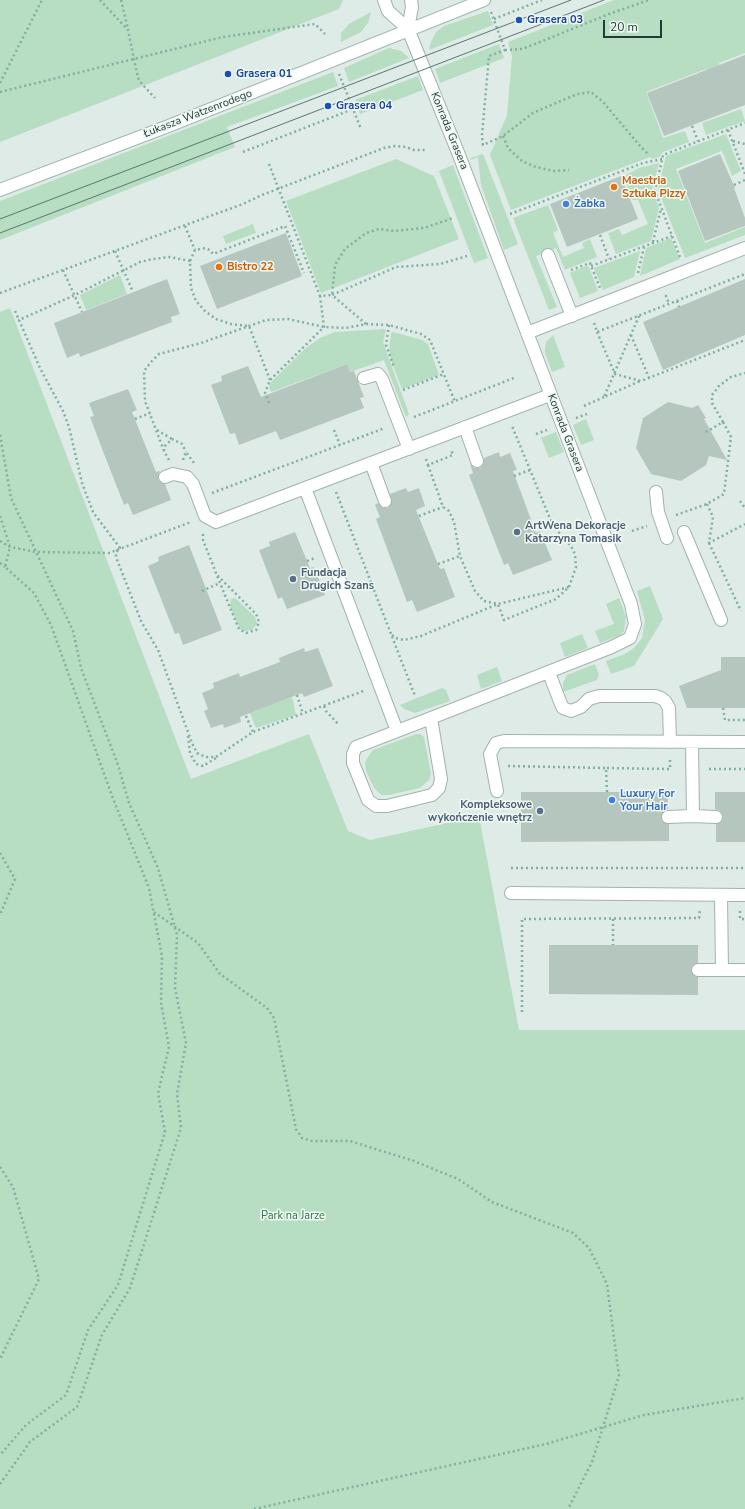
<!DOCTYPE html>
<meta charset="utf-8">
<style>
body{margin:0}
#map{position:relative;width:745px;height:1509px;overflow:hidden;background:#dfebe6;font-family:"Nunito Sans",sans-serif}
canvas{display:block}
.scale{position:absolute;left:603px;top:20px;width:59px;height:18px;box-sizing:border-box;border:2px solid #203c34;border-top:0;padding-left:5px;font-size:12px;line-height:14px;white-space:nowrap;color:#203c34;-webkit-text-stroke:3px #f0f8f4;paint-order:stroke}
</style>
<div id="map">
<canvas width="745" height="1509"></canvas>
<div class="scale">20 m</div>
</div>
<script>
const c = document.querySelector('canvas').getContext('2d');
c.lineJoin = 'round';
function fillPath(path, color) {
  c.fillStyle = color;
  c.fill(path, 'evenodd');
}
function toPath(rows) {
  const path = new Path2D();
  for (const r of rows) {
    path.moveTo(r[0], r[1]);
    for (let i = 2; i < r.length; i += 2) path.lineTo(r[i], r[i + 1]);
  }
  return path;
}
function strokePath(path, color, width, dash) {
  c.strokeStyle = color;
  c.lineWidth = width;
  c.lineCap = dash ? 'butt' : 'round';
  c.setLineDash(dash || []);
  c.stroke(path);
}
function write(font, color, halo, rows, align = 'center') {
  c.font = font + ' "Nunito Sans",sans-serif';
  c.lineWidth = 3;
  c.setLineDash([]);
  c.textBaseline = 'middle';
  c.strokeStyle = halo;
  c.fillStyle = color;
  for (const [text, x, y, turn = 0] of rows) {
    c.save();
    c.translate(x, y);
    c.rotate((+turn || 0) * Math.PI / 180);
    c.textAlign = isNaN(turn) ? turn : align;
    if (halo) c.strokeText(text, 0, 0);
    c.fillText(text, 0, 0);
    c.restore();
  }
}
fillPath(toPath([
 [0,0,343,0,339,9,0,142],
 [614,0,745,0,745,53,719,63,720,68,708,73,706,69,646,92,663,138,685,131,689,142,663,152,659,157,652,159,650,157,511,210,490,155,507,115,512,56,508,42],
 [488,11,493,25,429,50,431,42,436,32,444,26],
 [371,12,368,23,361,32,341,42,341,33,349,24],
 [499,44,504,58,440,83,435,69],
 [389,48,401,51,409,58,349,82,344,68],
 [333,72,338,86,227,127,235,147,0,240,0,201],
 [418,76,423,90,360,114,355,100],
 [741,109,745,121,706,135,702,123],
 [726,134,741,171,732,176,722,151,676,169,705,243,745,227,745,235,685,258,658,190,666,156],
 [483,154,518,244,504,250,481,185,478,157,471,160,470,158],
 [396,159,434,176,459,239,321,293,286,201],
 [659,163,652,190,659,207,651,241,616,254,608,233,619,229,622,235,648,224,638,200,632,200,624,176,639,168],
 [453,165,488,258,474,263,439,171],
 [548,205,558,230,553,233,563,257,584,248,582,243,590,239,597,257,565,270,556,248,536,256,557,307,549,310,513,218],
 [253,224,256,233,226,244,223,236],
 [671,238,680,259,640,276,646,248],
 [640,251,634,277,603,290,594,268],
 [586,266,589,267,598,291,580,298,570,273],
 [120,275,127,294,86,310,80,295],
 [10,308,191,779,309,734,348,831,370,840,479,816,519,1030,745,1030,745,1509,0,1509,0,312],
 [386,329,383,342,409,414,406,417,384,360,350,372,347,364,271,392,269,387,271,382,306,348,320,338,335,332],
 [393,332,422,340,428,344,439,375,402,389,391,360,389,350,391,333],
 [553,335,565,367,552,372,545,353,545,348,546,342],
 [586,419,594,440,581,445,573,425],
 [556,432,564,452,549,458,541,438],
 [650,586,663,619,634,666,611,674,606,661,625,654,635,647,642,638,645,620,637,591],
 [235,598,255,617,257,624,252,630,242,631,239,627,230,606,231,599],
 [619,598,626,617,624,631,620,635,600,643,595,631,614,624,606,604],
 [582,634,588,648,565,657,560,643],
 [595,664,599,675,597,680,563,692,563,683,567,675],
 [497,667,502,681,481,689,477,675],
 [442,688,446,690,450,701,415,713,404,709,400,705],
 [292,697,296,715,256,728,250,713],
 [416,734,420,734,424,737,431,774,429,780,420,788,389,795,382,795,378,792,374,788,366,771,365,763,368,757,373,750]
]), '#b7ddc2');
fillPath(toPath([
 [745,55,745,105,664,136,647,93],
 [720,154,735,188,734,188,745,218,745,226,705,241,678,171],
 [621,176,638,219,567,247,550,204],
 [286,233,302,276,217,309,200,266],
 [167,279,180,314,171,317,172,322,80,357,79,353,67,358,54,323],
 [745,279,745,335,663,370,643,322],
 [347,364,350,372,354,371,364,397,360,398,364,408,280,440,276,431,239,445,235,433,230,434,211,385,222,381,221,376,248,366,261,397],
 [128,389,137,410,132,412,156,472,160,471,158,475,158,480,165,484,171,500,133,515,128,503,124,505,106,459,90,417,94,416,89,403],
 [668,402,692,408,698,405,706,418,704,419,727,460,709,456,706,465,681,481,651,474,636,448,643,418],
 [499,452,500,457,510,453,517,470,513,471,536,533,540,531,552,560,513,575,508,563,504,565,469,475,473,473,470,464,475,468,480,468,484,463,484,458],
 [406,488,408,492,419,488,425,506,416,510,440,569,444,568,455,597,417,612,412,600,407,602,376,519,380,517,375,505,378,503,383,508,388,508,392,502,390,494],
 [295,532,310,568,314,567,325,595,287,609,282,597,278,599,259,550,270,546,269,542],
 [189,545,222,630,183,645,179,633,175,634,148,566,159,561,158,557],
 [304,648,305,652,318,648,333,686,304,697,302,693,240,717,241,722,224,728,223,724,211,728,204,711,208,709,202,693,214,688,213,683,239,673,240,677,280,662,279,658],
 [721,657,745,657,745,708,687,708,679,686,721,670],
 [521,792,668,792,668,809,664,811,661,817,662,821,669,824,669,841,521,842],
 [715,792,745,792,745,842,716,842,716,824,722,821,723,817,720,811,715,809],
 [549,945,698,945,698,963,692,966,691,970,694,976,698,977,698,995,549,994]
]), '#b5c6bf');
const street = toPath([
 [384,0,388,11,408,29,459,155,631,604,635,624,630,638,612,647,431,718],
 [408,29,412,7,411,0],
 [548,255,572,316],
 [527,333,745,248],
 [364,378,378,374,382,379,409,449],
 [465,427,477,461],
 [371,463,385,501],
 [165,477,173,474,187,477,193,484,205,516,216,522,305,488],
 [656,492,658,512,667,538],
 [684,532,721,620],
 [549,673,561,704,563,708,571,711,581,707,589,699,599,696,655,696,661,698,665,701,669,708,670,742],
 [431,718,441,779,439,788,432,795,387,806,376,806,368,800,353,763,353,754,356,747,431,718],
 [397,731,305,488,550,395],
 [692,742,693,816,716,817],
 [497,791,490,754,496,743,504,741,745,742],
 [668,817,693,816],
 [511,893,745,895],
 [721,895,722,970,744,970],
 [698,970,722,970]
]);
const secondary = toPath([
 [0,190,166,127,484,0]
]);
strokePath(street, '#a2b3ad', 14);
strokePath(secondary, '#9eb7ae', 14);
strokePath(toPath([
 [100,0,128,30,138,78,142,84,155,98],
 [121,0,128,29],
 [491,12,505,50,489,56,482,135,483,145,503,136,533,113,577,94,591,92,603,102,640,146,648,154],
 [494,19,542,0],
 [505,50,522,49,535,44,609,14,649,0],
 [339,74,361,129],
 [0,83,42,0],
 [0,92,223,37,315,24,325,34],
 [692,126,698,141],
 [728,130,745,174],
 [503,136,508,148,522,161,536,167,554,171,569,170],
 [733,141,745,144],
 [243,152,353,109],
 [269,164,320,296,332,295,335,265,345,249,366,233,379,229,394,231,424,228,453,218],
 [734,185,745,180],
 [510,214,643,163,662,159],
 [185,226,195,250],
 [600,235,609,259],
 [653,242,661,208],
 [115,251,133,292],
 [680,257,655,191,663,155,745,123],
 [190,261,170,257,153,259,140,262,75,295,19,320,40,368,63,411,69,427,82,483,93,512,120,548,116,552,116,557,141,621,158,650,192,743,197,753,206,757,216,757,253,732,366,690],
 [591,266,672,236],
 [63,270,82,312],
 [571,270,590,263,600,288],
 [638,273,644,247],
 [0,293,243,204,262,195,384,148,395,146,406,147,414,150,426,150],
 [667,296,666,296,669,304],
 [677,301,679,307],
 [15,311,19,320],
 [639,316,604,397,640,381],
 [594,323,597,332,745,274],
 [366,324,332,295,396,267,440,264,467,256],
 [389,325,386,345,394,367],
 [597,332,615,374,641,381,745,340],
 [631,335,649,378],
 [270,380,249,326,231,324,216,319,205,311,196,301,191,288,190,261,195,250,205,248,210,250,213,254,285,226,304,273],
 [403,390,444,374],
 [269,403,265,393,270,380,324,327,320,296],
 [584,406,604,397],
 [414,417,514,378],
 [576,418,587,414],
 [135,419,150,413],
 [723,422,712,403,712,395,719,386,731,377,745,373],
 [157,430,172,439],
 [334,430,340,445],
 [536,434,547,430],
 [0,435,11,498,73,631,81,668,118,765,129,803,158,868,177,935,175,988,186,1043,177,1094,181,1128,130,1288,102,1335,77,1407,30,1442,0,1484],
 [164,451,145,401,144,371,151,362,159,354,201,343,266,320,288,319,324,327,345,328,367,324,389,325,421,334,430,340,455,402],
 [426,459,428,465,453,455,451,449],
 [169,460,164,451,165,446,172,439,182,444,186,452],
 [183,460,186,452,194,463],
 [428,465,443,507,449,511,454,522,460,556,475,591,484,601,498,604,569,587],
 [514,476,530,470],
 [336,492,415,696],
 [212,493,385,428],
 [740,501,745,508],
 [707,504,713,517,709,543,745,524],
 [676,515,707,504,724,494,731,437,723,422,706,432],
 [0,516,10,547,5,567,34,593,51,625,112,796,149,888,162,956,161,1003,169,1047,158,1093,165,1132,118,1285,88,1330,66,1395,26,1425,0,1455],
 [419,516,443,507],
 [534,528,551,520],
 [632,531,647,526],
 [203,534,203,540,220,583,236,622,239,629,246,633,256,630,259,622,256,614,217,575],
 [0,541,10,547,36,552,109,553,191,522],
 [709,543,741,611],
 [307,561,315,558],
 [0,563,5,567],
 [438,564,460,556],
 [202,591,220,583],
 [392,635,396,638,404,640,421,636,498,604,504,620,556,599,569,587,576,567,575,554,571,546,553,526,512,426],
 [297,695,303,714],
 [324,706,326,711,339,725],
 [723,708,725,720,745,720],
 [246,716,253,732],
 [188,736,190,753,196,764,203,766,216,758],
 [508,766,606,768],
 [709,769,745,769],
 [607,792,606,768,670,769,670,757],
 [0,853,15,879,0,915],
 [511,868,745,868],
 [740,911,740,919,745,919],
 [154,912,198,943,220,974,267,1008,274,1018,296,1129,302,1138,312,1141,350,1141,414,1161,458,1179,492,1202,573,1233,589,1248,607,1284,619,1376,592,1462,568,1509],
 [613,919,613,945],
 [522,1012,522,919,699,918,700,909],
 [0,1167,13,1187,39,1279,0,1359],
 [254,1509,546,1444,644,1415,745,1398]
]), '#7fb0a1', 2.5, [2, 3]);
strokePath(street, '#fff', 12);
strokePath(secondary, '#fff', 12);
strokePath(toPath([
 [0,219,571,0],
 [0,233,604,0]
]), '#5a7770', 1);
for (const [x, y, r, color] of [
 [519,20,4,"#1a4fb4"],
 [228,74,4,"#1a4fb4"],
 [328,106,4,"#1a4fb4"],
 [614,187,4,"#e8710a"],
 [566,204,4,"#3f7fe0"],
 [219,267,4,"#e8710a"],
 [517,532,4,"#5c6f8a"],
 [293,579,4,"#5c6f8a"],
 [612,800,4,"#3f7fe0"],
 [540,811,4,"#5c6f8a"]
]) {
  const dot = new Path2D();
  dot.arc(x, y, r, 0, 2 * Math.PI);
  c.fillStyle = color;
  c.fill(dot);
  strokePath(dot, '#f0f8f4', 1.5);
}
write('bold 11px', '#164399', '#f0f8f4', [
 ["Grasera 03",527,20],
 ["Grasera 01",236,74],
 ["Grasera 04",336,106]
], 'left');
write('11px', '#203c34', '#f0f8f4', [
 ["Łukasza Watzenrodego",198,114,-21],
 ["Konrada Grasera",449,131,68],
 ["Konrada Grasera",565,433,69]
]);
write('bold 11px', '#c56008', '#f0f8f4', [
 ["Maestria",622,181],
 ["Sztuka Pizzy",622,194],
 ["Bistro 22",227,267]
], 'left');
write('bold 11px', '#366cbe', '#f0f8f4', [
 ["Żabka",574,204],
 ["Luxury For",620,794],
 ["Your Hair",620,807]
], 'left');
write('bold 11px', '#4e5e75', '#f0f8f4', [
 ["ArtWena Dekoracje",525,526],
 ["Katarzyna Tomasik",525,539],
 ["Fundacja",301,573],
 ["Drugich Szans",301,586],
 ["Kompleksowe",532,805,"right"],
 ["wykończenie wnętrz",532,818,"right"]
], 'left');
write('11px', '#297347', '#f0f8f4', [
 ["Park na Jarze",293,1216]
]);
</script>
